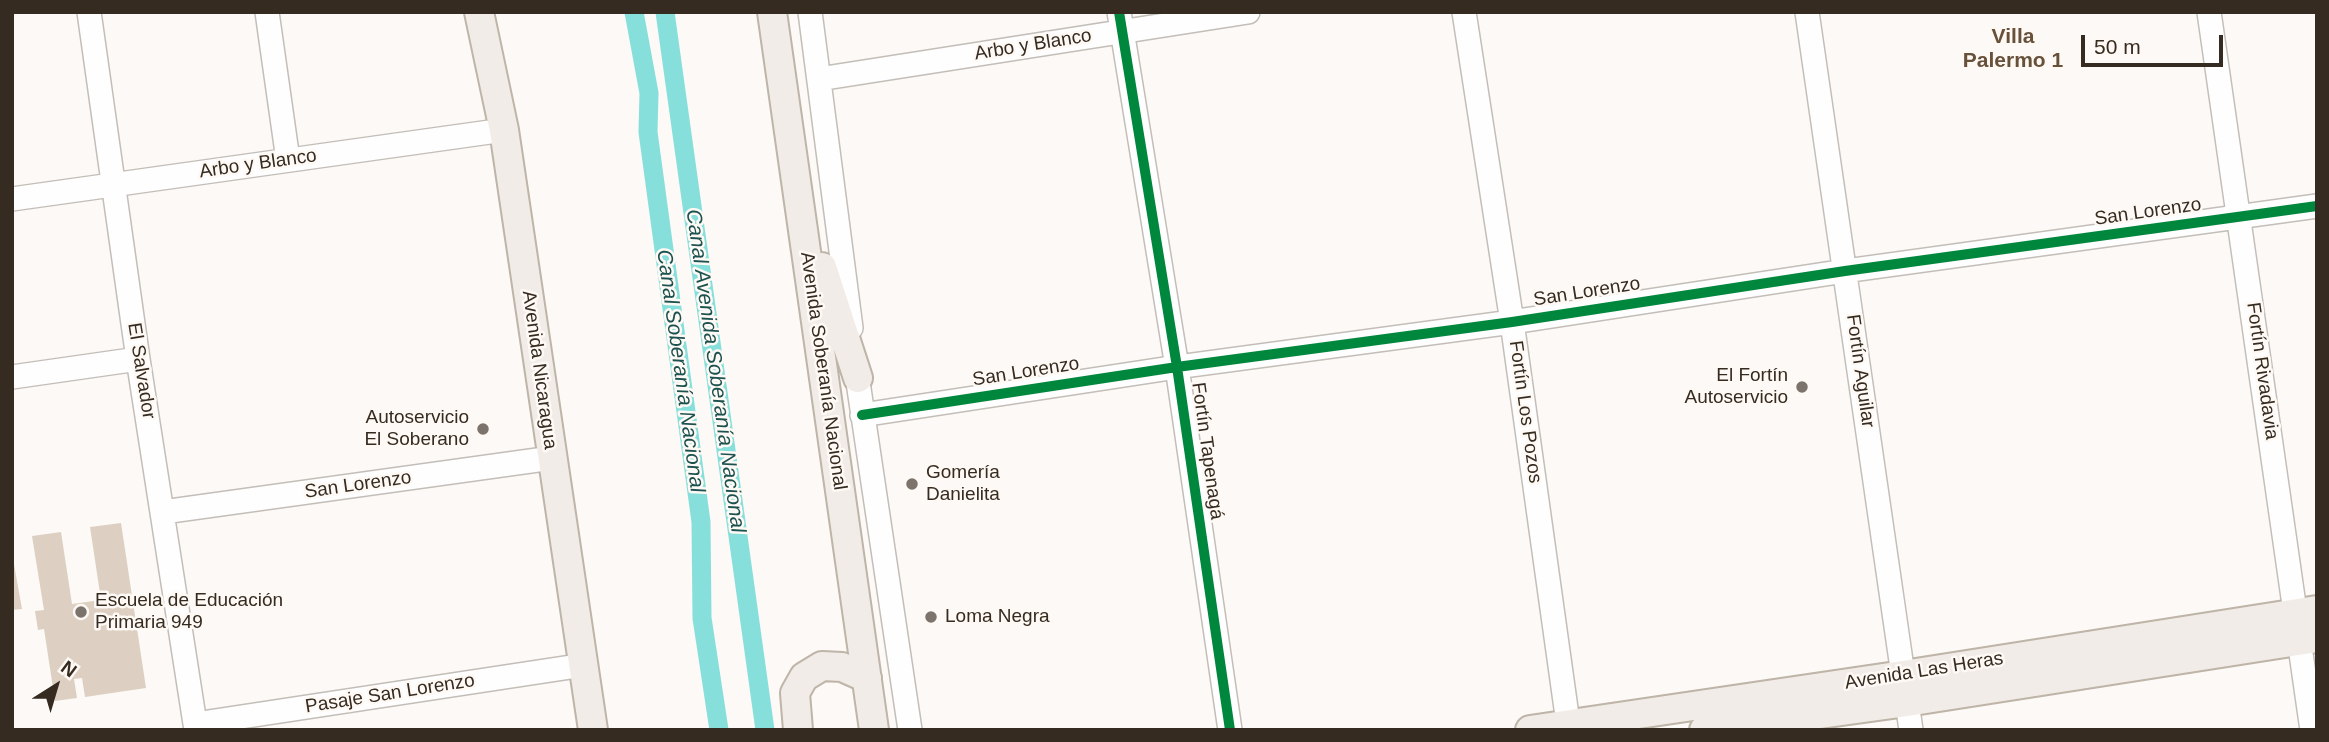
<!DOCTYPE html>
<meta charset="utf-8">
<style>
body{margin:0}
#map{position:relative;width:2329px;height:742px;overflow:hidden;background:#fcf9f6;font-family:Arial,sans-serif}
canvas{display:block}
.frame{position:absolute;inset:0;border:14px solid #352b21;pointer-events:none}
.north{position:absolute;left:21px;top:651px;width:70px;height:70px;-webkit-text-stroke:5px #fef9f4;paint-order:stroke;rotate:37deg;font-size:19px;font-weight:700;line-height:28px;text-align:center;color:#352b21}
.north::after{content:'';display:block;margin:auto;width:24px;height:32px;background:#352b21;clip-path:polygon(50% 0,100% 100%,50% 72%,0 100%)}
.scale{position:absolute;left:2081px;top:35px;width:142px;height:32px;box-sizing:border-box;border:4px solid #352b21;border-top:0;padding-left:9px;font-size:21px;line-height:24px;white-space:nowrap;color:#352b21;-webkit-text-stroke:5px #fef9f4;paint-order:stroke}
</style>
<div id="map">
<canvas width="2329" height="742"></canvas>
<div class="frame"></div>
<div class="north">N</div>
<div class="scale">50 m</div>
</div>
<script>
const c = document.querySelector('canvas').getContext('2d');
c.lineJoin = 'round';
function toPath(rows) {
  const path = new Path2D();
  for (const r of rows) {
    path.moveTo(r[0], r[1]);
    for (let i = 2; i < r.length; i += 2) path.lineTo(r[i], r[i + 1]);
  }
  return path;
}
function strokePath(path, color, width, dash) {
  c.strokeStyle = color;
  c.lineWidth = width;
  c.lineCap = dash ? 'butt' : 'round';
  c.setLineDash(dash || []);
  c.stroke(path);
}
function fillPath(path, color) {
  c.fillStyle = color;
  c.fill(path, 'evenodd');
}
function write(font, color, halo, rows, align = 'center') {
  c.font = font + ' Arial,sans-serif';
  c.lineWidth = 5;
  c.setLineDash([]);
  c.textBaseline = 'middle';
  c.strokeStyle = halo;
  c.fillStyle = color;
  for (const [text, x, y, turn = 0] of rows) {
    c.save();
    c.translate(x, y);
    c.rotate((+turn || 0) * Math.PI / 180);
    c.textAlign = isNaN(turn) ? turn : align;
    if (halo) c.strokeText(text, 0, 0);
    c.fillText(text, 0, 0);
    c.restore();
  }
}
strokePath(toPath([
 [634,12,649,93,648,132,701,522,702,618,719,730],
 [665,12,765,730]
]), '#87dfdb', 19);
fillPath(toPath([
 [121,523,146,688,85,697,82,678,74,679,77,698,55,701,44,629,38,630,35,611,44,610,32,536,61,532,72,604,101,600,90,527],
 [12,553,22,609,12,610]
]), '#ddd0c2');
const minor = toPath([
 [89,12,138,359,196,730],
 [267,12,288,160],
 [810,12,851,328],
 [1119,12,1177,367,1230,730],
 [1464,12,1512,322,1569,730],
 [1807,12,1911,730],
 [2209,12,2312,730],
 [819,79,1248,12],
 [12,199,504,130],
 [855,362,910,730],
 [12,377,138,359],
 [862,415,1177,367,1512,322,1845,271,2317,206],
 [163,512,552,458],
 [195,724,584,665]
]);
const major = toPath([
 [479,12,504,130,593,730],
 [772,12,874,730],
 [822,267,858,378],
 [798,730,795,693,804,677,822,666,842,667,867,678],
 [1530,730,1903,675,2317,610],
 [1704,730,1907,702,2317,638]
]);
strokePath(minor, '#c4beb8', 26);
strokePath(major, '#beb4a8', 32);
strokePath(minor, '#fffefe', 23);
strokePath(major, '#f1ece7', 28);
strokePath(toPath([
 [1119,12,1177,367,1230,730],
 [862,415,1177,367,1512,322,1845,271,2317,206]
]), '#00873e', 10);
for (const [x, y, r, color] of [
 [1802,387,7,"#7b736c"],
 [483,429,7,"#7b736c"],
 [912,484,7,"#7b736c"],
 [81,612,7,"#7b736c"],
 [931,617,7,"#7b736c"]
]) {
  const dot = new Path2D();
  dot.arc(x, y, r, 0, 2 * Math.PI);
  c.fillStyle = color;
  c.fill(dot);
  strokePath(dot, '#fef9f4', 2.5);
}
write('19px', '#352b21', '#fef9f4', [
 ["Arbo y Blanco",1033,45,-9],
 ["Arbo y Blanco",258,164,-8],
 ["San Lorenzo",2148,212,-8],
 ["San Lorenzo",1587,292,-9],
 ["Avenida Nicaragua",539,370,82],
 ["El Salvador",141,371,81],
 ["Avenida Soberanía Nacional",823,371,82],
 ["Fortín Aguilar",1860,371,82],
 ["Fortín Rivadavia",2262,371,82],
 ["San Lorenzo",1026,372,-9],
 ["Fortín Los Pozos",1525,412,82],
 ["Fortín Tapenagá",1207,451,82],
 ["San Lorenzo",358,485,-8],
 ["Avenida Las Heras",1924,671,-9],
 ["Pasaje San Lorenzo",390,694,-9]
]);
write('19px', '#352b21', '#fef9f4', [
 ["El Fortín",1788,376,"right"],
 ["Autoservicio",1788,398,"right"],
 ["Autoservicio",469,418,"right"],
 ["El Soberano",469,440,"right"],
 ["Gomería",926,473],
 ["Danielita",926,495],
 ["Escuela de Educación",95,601],
 ["Primaria 949",95,623],
 ["Loma Negra",945,617]
], 'left');
write('bold 21px', '#67513a', '#fef9f4', [
 ["Villa",2013,37],
 ["Palermo 1",2013,61]
]);
write('italic 21px', '#1b514f', '#fef9f4', [
 ["Canal Soberanía Nacional",680,371,82],
 ["Canal Avenida Soberanía Nacional",715,371,82]
]);
</script>
